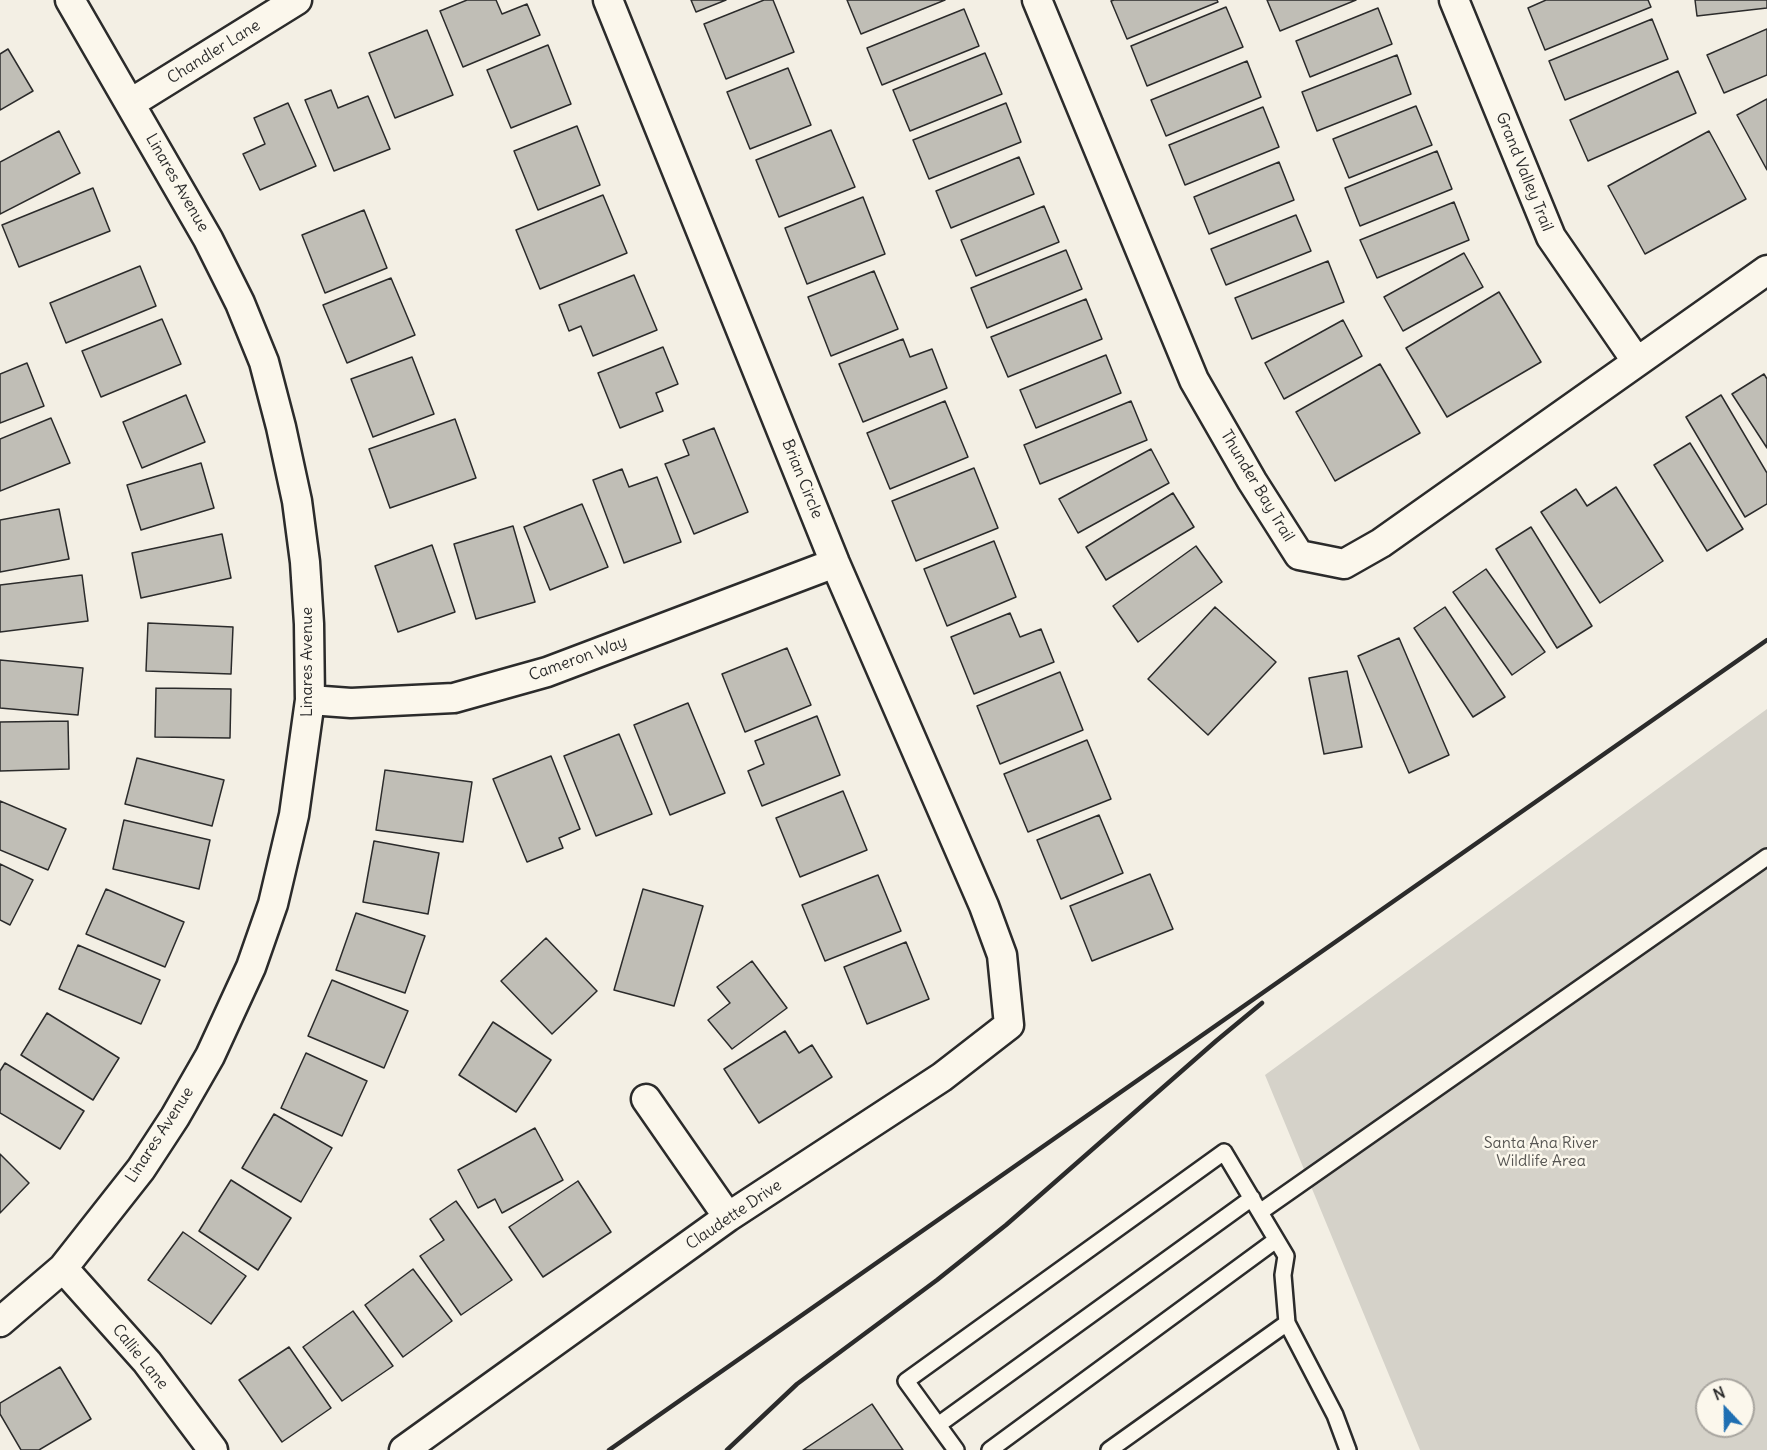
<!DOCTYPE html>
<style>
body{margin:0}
#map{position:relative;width:1767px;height:1450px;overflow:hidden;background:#f3efe4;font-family:Delius,sans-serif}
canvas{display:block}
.north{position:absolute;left:1695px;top:1378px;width:60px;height:60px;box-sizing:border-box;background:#fbf7ec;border:2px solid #a8a59f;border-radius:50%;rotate:338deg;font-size:16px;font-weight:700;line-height:24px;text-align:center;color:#2b2b2b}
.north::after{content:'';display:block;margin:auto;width:21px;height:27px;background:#1f6fb2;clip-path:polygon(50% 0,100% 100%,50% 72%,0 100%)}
</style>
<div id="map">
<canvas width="1767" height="1450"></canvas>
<div class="north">N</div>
</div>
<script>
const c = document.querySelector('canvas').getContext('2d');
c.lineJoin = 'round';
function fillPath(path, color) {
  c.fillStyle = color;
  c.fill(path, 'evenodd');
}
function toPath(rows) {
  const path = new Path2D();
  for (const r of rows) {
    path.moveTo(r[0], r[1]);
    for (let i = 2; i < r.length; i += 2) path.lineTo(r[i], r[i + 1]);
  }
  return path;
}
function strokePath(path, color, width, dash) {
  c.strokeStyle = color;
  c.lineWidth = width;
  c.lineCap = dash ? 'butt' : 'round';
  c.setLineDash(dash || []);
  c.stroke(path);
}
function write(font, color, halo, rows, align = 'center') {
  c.font = font + ' Delius,sans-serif';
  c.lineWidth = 5;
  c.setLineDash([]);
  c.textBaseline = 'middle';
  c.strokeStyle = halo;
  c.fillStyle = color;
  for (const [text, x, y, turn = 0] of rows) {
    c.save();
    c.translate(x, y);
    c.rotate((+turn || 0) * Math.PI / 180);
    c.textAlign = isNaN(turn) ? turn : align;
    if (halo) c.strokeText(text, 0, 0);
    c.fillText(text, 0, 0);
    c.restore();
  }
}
fillPath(toPath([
 [1767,709,1767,1450,1420,1450,1265,1075],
 [1707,1390,1743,1390,1743,1426,1707,1426]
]), '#d5d2c9');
const building = toPath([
 [467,0,496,0,502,14,527,4,540,35,463,67,440,11,467,0],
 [691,0,726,0,696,12,691,0],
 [764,0,773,0,794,52,726,79,704,24,764,0],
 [847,0,945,0,861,34,847,0],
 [1114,0,1217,0,1218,2,1127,39,1111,1,1114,0],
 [1267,0,1356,0,1280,31,1267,0],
 [1546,0,1648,0,1651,7,1545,50,1528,8,1546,0],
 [1695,0,1767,0,1767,8,1697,16,1695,0],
 [1226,7,1243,47,1147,86,1131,46,1226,7],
 [1378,8,1392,44,1310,77,1296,41,1378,8],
 [964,9,979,46,882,85,867,48,964,9],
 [1652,19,1668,59,1565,100,1549,61,1652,19],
 [1767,29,1767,75,1724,93,1707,55,1767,29],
 [427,30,453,95,395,118,369,53,427,30],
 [548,45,571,104,511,128,487,70,548,45],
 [8,49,33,91,0,110,0,54,8,49],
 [985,53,1002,94,910,131,893,90,985,53],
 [1397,55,1411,94,1317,131,1302,92,1397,55],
 [1247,61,1261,97,1166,136,1151,100,1247,61],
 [788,68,811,125,750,149,727,92,788,68],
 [1678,71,1696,113,1588,161,1570,120,1678,71],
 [331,90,338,108,368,96,390,149,334,171,305,100,331,90],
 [1767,99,1767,170,1737,115,1767,99],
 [288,103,316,166,260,190,243,154,265,144,254,118,288,103],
 [1006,103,1021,142,929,179,913,140,1006,103],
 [1416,106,1432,145,1349,178,1333,139,1416,106],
 [1263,107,1279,147,1185,185,1169,145,1263,107],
 [577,126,600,185,538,210,514,151,577,126],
 [831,130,855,187,779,217,756,160,831,130],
 [59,131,80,173,0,214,0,162,59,131],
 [1709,131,1746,199,1645,254,1608,186,1709,131],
 [1437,151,1452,189,1360,226,1345,188,1437,151],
 [1019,157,1034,194,951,228,936,191,1019,157],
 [1279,162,1294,200,1209,234,1194,197,1279,162],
 [93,188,110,231,19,267,2,225,93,188],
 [603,195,627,253,540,289,516,230,603,195],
 [863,197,885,254,807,284,785,228,863,197],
 [1454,202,1469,240,1377,278,1360,240,1454,202],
 [1044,206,1059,242,976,276,961,240,1044,206],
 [364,210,387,268,325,293,302,235,364,210],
 [1296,215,1311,251,1226,285,1211,249,1296,215],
 [1066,250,1082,289,987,328,971,288,1066,250],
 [1464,253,1483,287,1403,331,1384,297,1464,253],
 [1328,261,1344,302,1252,339,1235,298,1328,261],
 [140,266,156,306,66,343,50,303,140,266],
 [874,271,898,329,831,356,808,297,874,271],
 [634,275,657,330,593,356,581,326,569,331,559,305,634,275],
 [391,278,415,335,347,363,323,305,391,278],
 [1499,292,1541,362,1447,417,1406,348,1499,292],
 [1086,299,1102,339,1008,377,991,337,1086,299],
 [162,319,181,364,101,397,82,351,162,319],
 [1343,320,1362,356,1284,399,1265,363,1343,320],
 [903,339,910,357,932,349,947,388,863,422,839,364,903,339],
 [663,347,678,384,656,393,663,411,620,428,598,373,663,347],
 [1106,355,1121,393,1036,428,1020,390,1106,355],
 [412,357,434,414,373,437,351,379,412,357],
 [27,363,44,406,0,423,0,374,27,363],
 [1380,364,1420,433,1335,481,1296,412,1380,364],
 [1764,374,1767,379,1767,448,1732,394,1764,374],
 [186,395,205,442,142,468,123,422,186,395],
 [1721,395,1767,473,1767,504,1745,517,1686,417,1721,395],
 [945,401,968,457,890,489,867,433,945,401],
 [1131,401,1147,440,1040,484,1024,445,1131,401],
 [51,418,70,463,0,491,0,439,51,418],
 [455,419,476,478,390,508,369,449,455,419],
 [714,428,748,512,694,534,665,464,689,455,683,440,714,428],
 [1690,443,1743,529,1707,551,1654,465,1690,443],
 [1151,449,1169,483,1078,533,1059,499,1151,449],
 [201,463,214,508,141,530,127,485,201,463],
 [974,468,998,528,916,561,892,501,974,468],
 [622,469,629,487,657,477,681,542,624,563,593,480,622,469],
 [1616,487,1663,561,1600,603,1541,512,1576,489,1587,506,1616,487],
 [1173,493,1194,527,1106,580,1086,547,1173,493],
 [582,504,608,567,550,590,524,527,582,504],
 [59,509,69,559,0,572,0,520,59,509],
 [513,526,535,602,476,619,454,544,513,526],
 [1531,527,1592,626,1557,648,1496,549,1531,527],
 [222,534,231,578,141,598,132,553,222,534],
 [994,541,1016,597,947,626,924,569,994,541],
 [432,545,455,612,398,632,375,566,432,545],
 [1196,546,1222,582,1138,642,1113,606,1196,546],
 [1486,569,1545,652,1512,675,1453,592,1486,569],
 [82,575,88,621,0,632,0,585,82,575],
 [1215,607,1276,662,1208,735,1148,679,1215,607],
 [1445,607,1505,697,1473,717,1414,628,1445,607],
 [1010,613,1020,637,1041,629,1054,662,974,694,951,637,1010,613],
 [148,623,233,627,231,674,146,671,148,623],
 [1399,638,1449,755,1409,773,1358,656,1399,638],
 [787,648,811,705,745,732,722,674,787,648],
 [0,660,83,668,78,715,0,708,0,660],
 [1347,671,1362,747,1324,754,1309,678,1347,671],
 [1060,672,1083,730,1000,764,977,706,1060,672],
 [156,688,231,689,230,738,155,737,156,688],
 [688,703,725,793,670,815,634,725,688,703],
 [817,716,840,775,762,806,748,771,764,764,755,741,817,716],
 [68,721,69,769,0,771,0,722,68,721],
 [619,734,652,814,596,836,564,756,619,734],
 [1087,740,1111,799,1028,832,1004,774,1087,740],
 [551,756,580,829,559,838,563,848,527,862,493,779,551,756],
 [137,758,224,780,212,826,125,804,137,758],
 [385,770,472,782,463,842,376,830,385,770],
 [843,791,867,850,800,877,776,818,843,791],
 [0,801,66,829,48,870,0,850,0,801],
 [1099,815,1123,873,1061,899,1037,840,1099,815],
 [124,820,210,840,199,889,113,869,124,820],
 [374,841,439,853,428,914,363,902,374,841],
 [0,864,33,880,10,925,0,920,0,864],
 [1150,874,1173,929,1092,961,1070,906,1150,874],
 [878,875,901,931,825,961,802,905,878,875],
 [106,889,184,922,165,967,86,934,106,889],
 [643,889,703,906,674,1006,614,990,643,889],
 [356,913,425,936,405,993,336,970,356,913],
 [546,938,597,991,552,1034,501,981,546,938],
 [906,942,929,999,867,1024,844,967,906,942],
 [78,945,160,980,141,1024,59,989,78,945],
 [752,961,787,1008,732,1049,708,1020,730,1003,717,987,752,961],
 [332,980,408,1011,384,1068,308,1036,332,980],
 [47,1013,119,1058,93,1100,21,1055,47,1013],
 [493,1022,551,1060,516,1112,459,1075,493,1022],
 [785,1031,799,1053,812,1045,832,1077,759,1123,724,1069,785,1031],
 [306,1053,367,1081,342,1136,281,1108,306,1053],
 [5,1063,84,1111,60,1149,0,1113,0,1071,5,1063],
 [274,1114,332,1148,301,1202,242,1168,274,1114],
 [535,1128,563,1180,502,1213,495,1199,478,1208,458,1170,535,1128],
 [0,1154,29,1183,0,1213,0,1154],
 [231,1180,291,1218,258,1270,199,1231,231,1180],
 [578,1181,611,1232,543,1277,509,1227,578,1181],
 [456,1201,512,1280,461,1315,420,1256,444,1240,430,1219,456,1201],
 [183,1232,246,1276,211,1324,148,1280,183,1232],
 [413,1269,452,1321,403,1357,365,1305,413,1269],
 [353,1311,393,1366,342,1401,303,1347,353,1311],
 [289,1347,331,1408,282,1442,239,1380,289,1347],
 [60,1367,91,1419,39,1450,21,1450,0,1414,0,1403,60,1367],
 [872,1404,903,1450,803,1450,872,1404]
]);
fillPath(building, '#c0beb6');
strokePath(building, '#2b2b2b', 1.5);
const lane = toPath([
 [1260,1212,1767,857],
 [938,1425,1252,1198],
 [956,1450,906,1381,1224,1152,1286,1256,1283,1275,1287,1323,1335,1415,1348,1450],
 [990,1450,1276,1240],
 [1109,1450,1287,1323]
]);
const street = toPath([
 [1037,0,1194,380,1252,481,1299,555,1344,564,1381,543,1767,270],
 [1454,0,1551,237,1637,362],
 [131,103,297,0],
 [310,700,351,703,454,698,547,672,835,563],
 [646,1099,728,1217],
 [63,1268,147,1362,213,1450],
 [0,1322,63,1268,141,1169,175,1117,210,1056,251,967,273,904,294,815,310,700,309,624,305,562,297,501,281,427,264,362,240,303,208,239,70,0],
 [404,1450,728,1217,942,1077,1009,1025,1002,955,984,906,835,563,608,0]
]);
strokePath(lane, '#2b2b2b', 20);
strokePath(street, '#2b2b2b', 33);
strokePath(lane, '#fbf7ec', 15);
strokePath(street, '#fbf7ec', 28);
strokePath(toPath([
 [609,1450,1767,640],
 [727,1450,797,1384,937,1280,1006,1225,1216,1041,1262,1003]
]), '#2b2b2b', 4.5);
write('16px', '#2b2b2b', '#fbf7ec', [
 ["Chandler Lane",214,52,-32],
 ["Grand Valley Trail",1524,172,68],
 ["Linares Avenue",177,183,60],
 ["Brian Circle",802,479,68],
 ["Thunder Bay Trail",1257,486,59],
 ["Cameron Way",578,659,-20],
 ["Linares Avenue",307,662,-90],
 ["Linares Avenue",160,1135,-57],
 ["Claudette Drive",734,1215,-34],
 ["Callie Lane",140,1357,51]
]);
write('16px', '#565552', '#fbf7ec', [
 ["Santa Ana River",1541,1143],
 ["Wildlife Area",1541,1161]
]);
</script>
